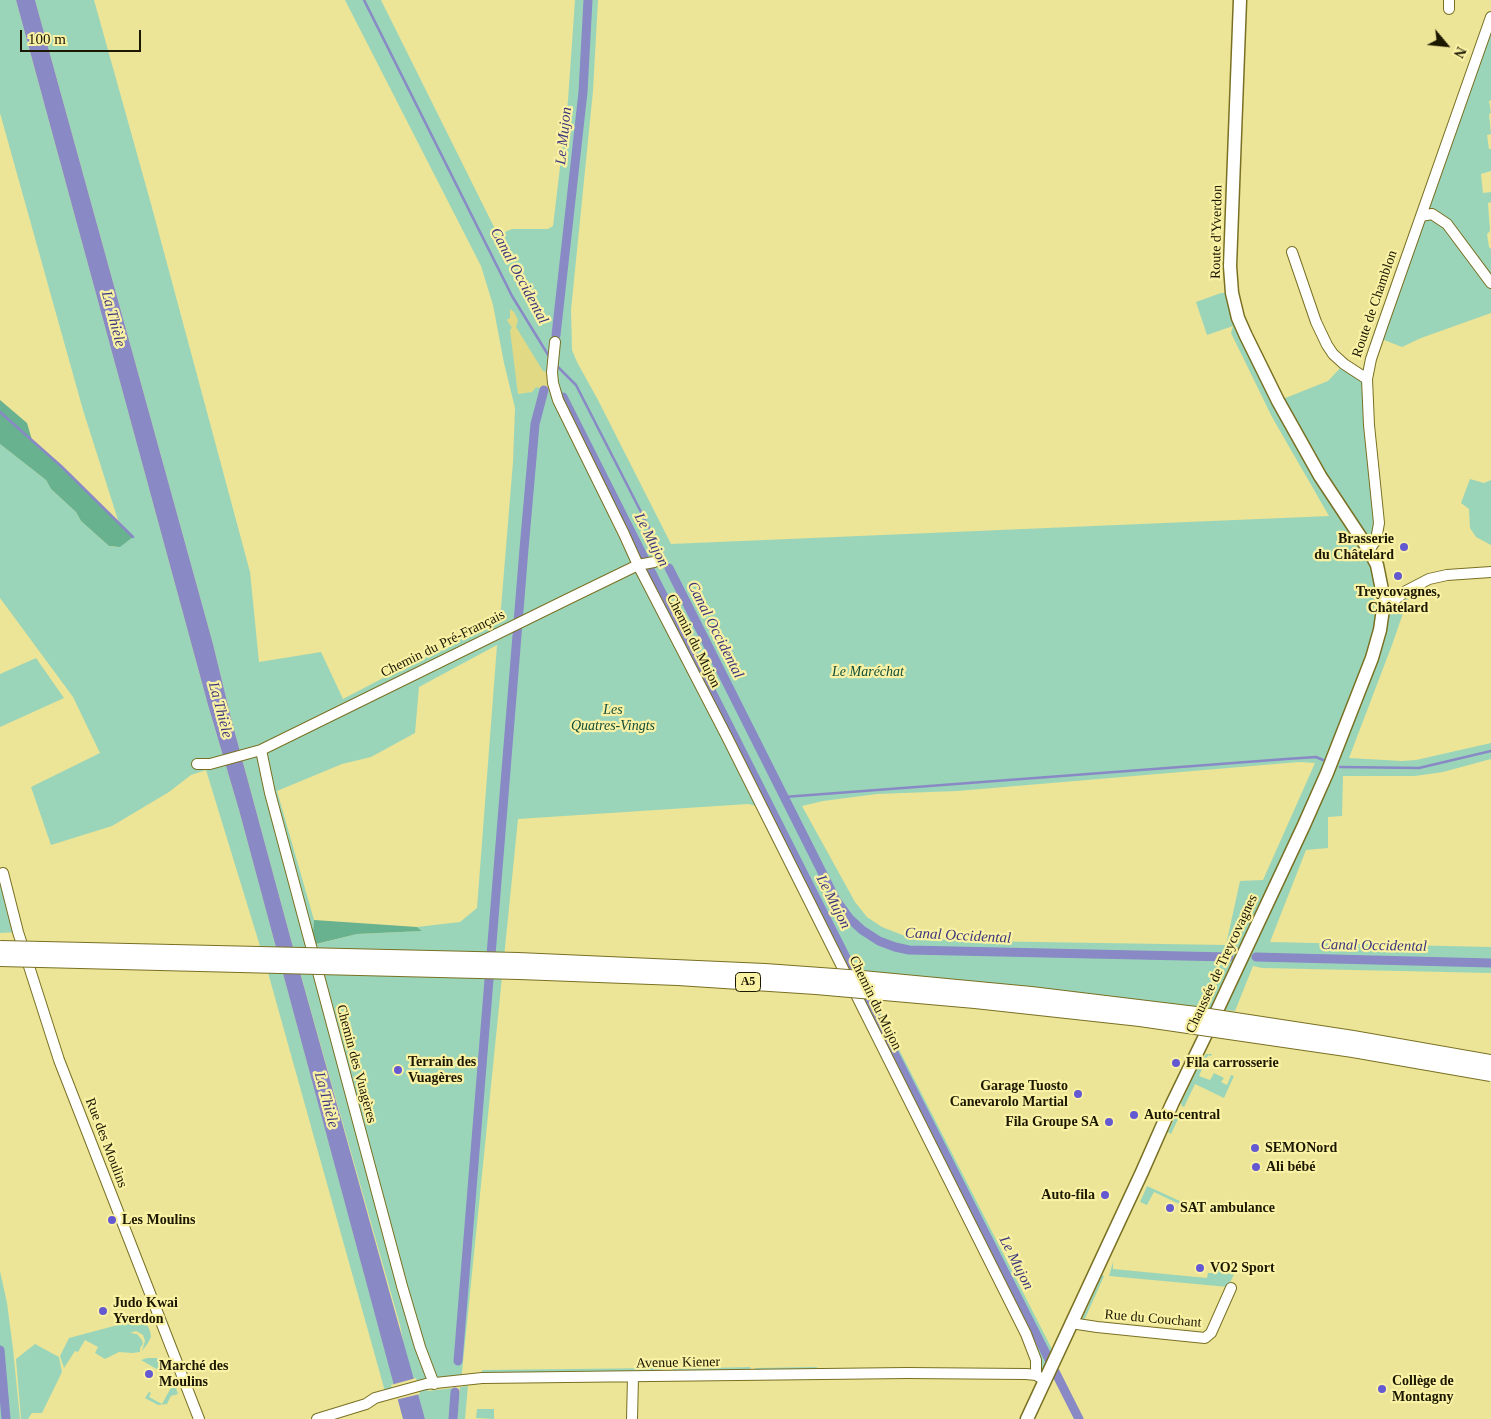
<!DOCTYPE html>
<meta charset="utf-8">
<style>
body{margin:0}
#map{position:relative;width:1491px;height:1419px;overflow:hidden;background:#ece497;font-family:"Times New Roman",serif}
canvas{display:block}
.north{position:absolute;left:1421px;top:20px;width:50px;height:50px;-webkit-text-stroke:4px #f9f1a4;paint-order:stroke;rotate:118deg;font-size:14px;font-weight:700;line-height:20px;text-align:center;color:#1b1700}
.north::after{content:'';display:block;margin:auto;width:18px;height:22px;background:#1b1700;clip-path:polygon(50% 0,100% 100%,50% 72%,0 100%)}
.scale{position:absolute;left:20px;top:30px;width:121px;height:22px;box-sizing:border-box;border:2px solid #1b1700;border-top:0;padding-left:6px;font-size:15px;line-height:18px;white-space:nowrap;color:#1b1700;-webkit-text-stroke:4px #f9f1a4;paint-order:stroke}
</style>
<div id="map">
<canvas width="1491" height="1419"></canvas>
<div class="north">N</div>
<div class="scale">100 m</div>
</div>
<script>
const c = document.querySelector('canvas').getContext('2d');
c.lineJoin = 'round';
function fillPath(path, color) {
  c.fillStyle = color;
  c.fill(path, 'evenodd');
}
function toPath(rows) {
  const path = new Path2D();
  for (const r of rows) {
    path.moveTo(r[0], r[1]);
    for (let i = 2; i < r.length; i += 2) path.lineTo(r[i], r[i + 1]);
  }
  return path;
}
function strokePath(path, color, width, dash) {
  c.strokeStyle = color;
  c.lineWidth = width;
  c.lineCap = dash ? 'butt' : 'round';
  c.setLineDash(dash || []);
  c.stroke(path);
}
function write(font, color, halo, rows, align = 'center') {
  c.font = font + ' "Times New Roman",serif';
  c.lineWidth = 4.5;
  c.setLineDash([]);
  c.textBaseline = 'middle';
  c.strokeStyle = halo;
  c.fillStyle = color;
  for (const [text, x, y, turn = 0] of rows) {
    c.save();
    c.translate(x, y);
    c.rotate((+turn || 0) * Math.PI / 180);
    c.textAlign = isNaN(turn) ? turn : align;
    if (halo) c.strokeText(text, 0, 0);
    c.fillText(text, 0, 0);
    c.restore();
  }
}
fillPath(toPath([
 [509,309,514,311,552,372,555,393,536,387,533,392,518,394,507,320]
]), '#e1d984');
fillPath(toPath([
 [0,0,16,0,208,705,239,810,396,1392,386,1395,267,969,206,770,191,775,169,792,112,826,51,845,31,787,100,753,73,697,0,598,0,444,46,480,51,489,76,512,81,521,109,546,115,547,133,537,118,520,83,410,0,113],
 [35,0,94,0,151,204,250,572,259,662,321,652,343,699,406,666,500,620,513,462,515,408,504,363,493,305,481,266,345,0,381,0,498,235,512,229,548,229,553,226,568,100,575,0,598,0,593,91,571,310,572,350,577,362,598,400,671,544,1329,516,1272,417,1231,333,1233,326,1207,335,1196,302,1221,293,1232,293,1278,401,1328,381,1344,364,1367,379,1379,523,1369,550,1384,609,1399,597,1408,599,1392,645,1349,758,1402,761,1416,760,1491,743,1491,759,1443,772,1415,776,1343,776,1342,816,1328,817,1328,848,1306,850,1270,942,1491,947,1491,973,1262,968,1253,966,1235,1011,863,979,1056,1357,1045,1380,757,806,748,804,518,819,462,1372,461,1380,426,1384,428,1391,453,1388,451,1419,425,1419,406,1356,400,1325,294,951,232,722,213,644],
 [510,309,514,312,518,320,516,327,543,371,552,373,555,392,536,387,532,392,518,394,510,330,512,328,507,320,510,318],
 [497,645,477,908,460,922,417,927,422,931,357,934,313,945,314,920,277,791,342,764,371,757,415,733,419,687],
 [1299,762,1315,763,1263,880,1240,881,1226,945,976,941,910,938,882,927,867,917,855,902,802,806,823,801,877,794,957,791],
 [1491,17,1491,100,1489,101,1491,113,1489,114,1491,134,1487,135,1489,149,1491,149,1491,171,1481,174,1483,193,1491,192,1491,202,1488,203,1490,231,1487,234,1489,247,1491,249,1491,313,1421,338,1402,347,1379,338],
 [1470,479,1484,483,1491,480,1491,545,1476,537,1470,528,1469,509,1461,503],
 [36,658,64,698,0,727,0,674],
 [0,870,18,932,0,933],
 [1206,1054,1212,1054,1211,1056,1208,1055,1199,1076,1210,1080,1214,1073,1224,1078,1221,1082,1227,1085,1231,1075,1234,1076,1224,1098,1195,1084,1184,1107,1182,1106,1181,1103,1196,1071],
 [1178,1111,1181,1113,1171,1134,1168,1132],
 [1147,1186,1195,1208,1194,1211,1154,1192,1147,1205,1140,1202],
 [1113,1262,1113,1269,1207,1278,1208,1273,1215,1273,1218,1267,1228,1271,1229,1269,1235,1272,1228,1287,1109,1276],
 [0,1271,7,1303,13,1349,20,1419,0,1419],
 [1102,1275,1104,1276,1083,1323,1081,1321],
 [144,1318,150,1331,151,1337,148,1343,142,1351,145,1341,143,1335,136,1331,130,1333,137,1334,142,1340,143,1344,140,1348,140,1352,132,1353,119,1352,105,1359,95,1353,98,1347,85,1340,78,1352,75,1351,64,1368,60,1356,69,1338],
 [35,1344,59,1357,62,1372,42,1413,32,1413,28,1419,21,1419,16,1359],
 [147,1358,164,1358,169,1370,165,1362,159,1365,160,1371,141,1360],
 [750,1367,751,1372,673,1371,672,1369],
 [816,1367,822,1370,756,1372,755,1368],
 [660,1368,662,1369,662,1372,606,1373,604,1371,601,1373,566,1373,564,1372,562,1373,515,1374,512,1372,511,1374,480,1374,480,1373,483,1370],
 [174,1382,178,1394,171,1396,167,1404,158,1405,145,1398,149,1392,151,1393,149,1397,162,1404],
 [468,1386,465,1419,457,1419,460,1387],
 [477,1409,494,1409,494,1419,476,1418]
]), '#9bd5b9');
fillPath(toPath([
 [0,400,27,423,32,440,61,466,133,537,120,547,109,546,81,521,76,512,51,489,46,480,0,444],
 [314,920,417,927,422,931,357,934,312,945]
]), '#69b290');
fillPath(toPath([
 [16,0,35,0,213,644,232,722,294,951,425,1419,403,1419,239,810,208,705]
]), '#8889c5');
fillPath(toPath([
 [416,1378,420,1394,395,1400,391,1385]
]), '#ece497');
strokePath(toPath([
 [364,0,512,296,550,358],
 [555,364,576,385,663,555],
 [0,412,61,466,133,537],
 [1340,767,1419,768,1491,751],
 [784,797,1286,759,1316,757,1323,760]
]), '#8889c5', 2.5);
strokePath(toPath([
 [556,335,583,92,588,0],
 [563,397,1079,1419],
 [669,568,836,900,849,918,862,930,879,941,895,947,909,950,1229,957],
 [1256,957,1491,963],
 [0,1350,6,1419],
 [458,1361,524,549,535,424,544,390],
 [453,1419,455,1392]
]), '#8889c5', 9);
const minor = toPath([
 [1449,0,1449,9],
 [1421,216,1432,214,1447,224,1491,283],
 [1292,252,1316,322,1327,345,1333,354,1344,364,1367,379],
 [555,342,552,372,553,383,558,400,624,534,638,565,727,737,1026,1334,1036,1360,1036,1375],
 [1369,550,1376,540,1379,523,1369,425,1367,379,1371,359,1383,324,1491,17],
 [1383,609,1406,591,1429,579,1447,575,1491,572],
 [261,750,270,793,402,1286,420,1347,434,1384],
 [197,764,210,764,261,750,566,600,638,565,654,562],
 [3,873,18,932,59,1060,199,1419],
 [1071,1323,1097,1327,1205,1338,1211,1333,1231,1288],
 [317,1419,366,1404,375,1398,426,1384,482,1378,907,1373,1026,1374,1036,1375,1041,1378],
 [632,1419,633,1377]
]);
const major = toPath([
 [1027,1419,1142,1172,1172,1104,1207,1032,1304,825,1327,773,1372,658,1380,630,1383,609,1383,595,1377,565,1369,550,1320,476,1278,401,1246,336,1238,318,1232,293,1230,266,1240,0]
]);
strokePath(minor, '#797023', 12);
strokePath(major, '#797023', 15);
strokePath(minor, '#fff', 10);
strokePath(major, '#fff', 12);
const highwayBridge = toPath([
 [0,948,518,960,765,971,862,978,1031,994,1196,1014,1353,1038,1491,1062],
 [0,959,519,972,678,978,816,987,975,1001,1140,1019,1353,1050,1491,1074]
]);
strokePath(highwayBridge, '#797023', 16, []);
strokePath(highwayBridge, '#fff', 14);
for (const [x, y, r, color] of [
 [1404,547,5,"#6559d2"],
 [1398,576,5,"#6559d2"],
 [1176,1063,5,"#6559d2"],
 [398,1070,5,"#6559d2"],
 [1078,1094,5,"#6559d2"],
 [1134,1115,5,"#6559d2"],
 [1109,1122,5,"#6559d2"],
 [1255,1148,5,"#6559d2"],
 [1256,1167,5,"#6559d2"],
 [1105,1195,5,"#6559d2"],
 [1170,1208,5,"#6559d2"],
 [112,1220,5,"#6559d2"],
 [1200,1268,5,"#6559d2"],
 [103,1311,5,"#6559d2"],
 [149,1374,5,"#6559d2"],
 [1382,1389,5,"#6559d2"]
]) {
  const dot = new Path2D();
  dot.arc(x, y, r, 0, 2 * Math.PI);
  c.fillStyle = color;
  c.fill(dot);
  strokePath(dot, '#f9f1a4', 2);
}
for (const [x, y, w] of [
 [748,982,25]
]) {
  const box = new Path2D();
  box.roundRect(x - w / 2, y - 9.5, w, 19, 4);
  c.fillStyle = '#f9f1a4';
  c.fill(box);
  strokePath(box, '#1b1700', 1);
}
write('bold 12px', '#1b1700', null, [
 ["A5",748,982]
]);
write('14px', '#1b1700', '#f9f1a4', [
 ["Route d'Yverdon",1217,232,-89],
 ["Route de Chamblon",1375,304,-71],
 ["Chemin du Mujon",693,641,63],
 ["Chemin du Pré-Français",443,644,-26],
 ["Chaussée de Treycovagnes",1222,964,-65],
 ["Chemin du Mujon",875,1003,64],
 ["Chemin des Vuagères",356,1064,75],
 ["Rue des Moulins",106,1143,69],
 ["Rue du Couchant",1153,1319,5],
 ["Avenue Kiener",678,1363,-1]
]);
write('bold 14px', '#1b1700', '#f9f1a4', [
 ["Brasserie",1394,539,"right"],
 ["du Châtelard",1394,555,"right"],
 ["Treycovagnes,",1398,592,"center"],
 ["Châtelard",1398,608,"center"],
 ["Terrain des",408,1062],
 ["Vuagères",408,1078],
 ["Fila carrosserie",1186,1063],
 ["Garage Tuosto",1068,1086,"right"],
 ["Canevarolo Martial",1068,1102,"right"],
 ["Auto-central",1144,1115],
 ["Fila Groupe SA",1099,1122,"right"],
 ["SEMONord",1265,1148],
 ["Ali bébé",1266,1167],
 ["Auto-fila",1095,1195,"right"],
 ["SAT ambulance",1180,1208],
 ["Les Moulins",122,1220],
 ["VO2 Sport",1210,1268],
 ["Judo Kwai",113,1303],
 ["Yverdon",113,1319],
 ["Marché des",159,1366],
 ["Moulins",159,1382],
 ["Collège de",1392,1381],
 ["Montagny",1392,1397]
], 'left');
write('italic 14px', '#124d36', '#f9f1a4', [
 ["Le Maréchat",868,672],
 ["Les",613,710],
 ["Quatres-Vingts",613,726]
]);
write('italic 15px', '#3b357d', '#f9f1a4', [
 ["Le Mujon",564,136,-84],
 ["Canal Occidental",519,276,62],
 ["La Thièle",113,319,75],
 ["Le Mujon",651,540,63],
 ["Canal Occidental",715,630,63],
 ["La Thièle",220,710,75],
 ["Le Mujon",833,902,63],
 ["Canal Occidental",958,936,3],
 ["Canal Occidental",1374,946,1],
 ["La Thièle",326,1100,75],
 ["Le Mujon",1016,1263,63]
]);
</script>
